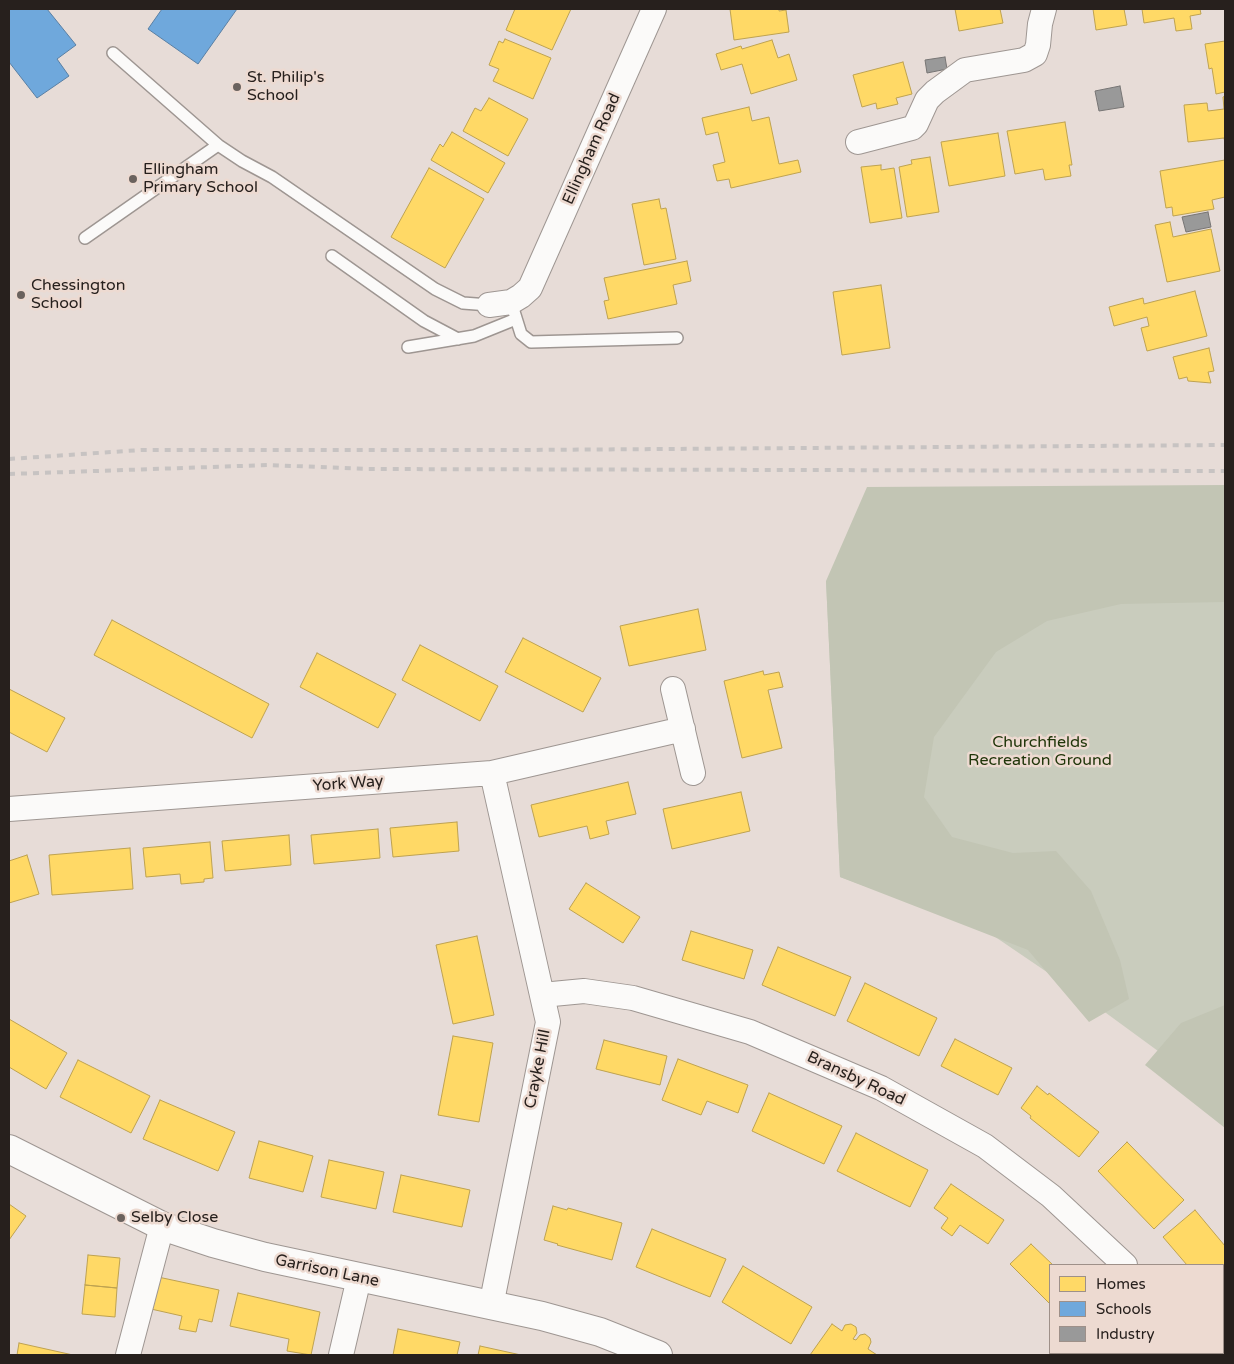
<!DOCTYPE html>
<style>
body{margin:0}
#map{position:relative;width:1234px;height:1364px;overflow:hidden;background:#e7dcd7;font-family:"Varela Round",sans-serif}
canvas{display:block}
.frame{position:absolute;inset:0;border:10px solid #27201d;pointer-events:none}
.legend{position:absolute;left:1049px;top:1264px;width:175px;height:90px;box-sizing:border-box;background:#eddad1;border:1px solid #9e9089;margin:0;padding:6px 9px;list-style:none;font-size:15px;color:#27201d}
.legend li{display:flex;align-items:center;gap:10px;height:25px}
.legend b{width:25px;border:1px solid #9e9089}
</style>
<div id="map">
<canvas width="1234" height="1364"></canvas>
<div class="frame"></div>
<ul class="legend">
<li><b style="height:14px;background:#ffd966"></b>Homes</li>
<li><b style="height:14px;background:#6fa8dc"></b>Schools</li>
<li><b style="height:14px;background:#999"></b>Industry</li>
</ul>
</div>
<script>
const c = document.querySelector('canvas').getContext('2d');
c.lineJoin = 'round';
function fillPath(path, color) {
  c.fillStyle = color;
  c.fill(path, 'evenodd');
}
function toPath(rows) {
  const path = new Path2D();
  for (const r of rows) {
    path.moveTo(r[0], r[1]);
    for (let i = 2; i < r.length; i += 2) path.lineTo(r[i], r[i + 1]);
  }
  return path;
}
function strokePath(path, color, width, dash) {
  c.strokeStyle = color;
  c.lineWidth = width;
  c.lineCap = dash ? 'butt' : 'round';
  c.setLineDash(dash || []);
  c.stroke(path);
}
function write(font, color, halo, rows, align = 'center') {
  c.font = font + ' "Varela Round",sans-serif';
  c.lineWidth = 5;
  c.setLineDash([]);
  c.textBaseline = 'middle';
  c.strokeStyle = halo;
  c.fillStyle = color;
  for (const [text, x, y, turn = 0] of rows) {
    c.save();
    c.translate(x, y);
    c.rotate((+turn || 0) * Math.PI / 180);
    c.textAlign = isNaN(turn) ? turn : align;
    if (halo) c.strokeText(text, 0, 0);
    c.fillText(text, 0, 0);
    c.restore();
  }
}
fillPath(toPath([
 [1225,554,1225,1100,1091,1002,985,930,840,877,826,581]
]), '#c9ccbd');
fillPath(toPath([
 [1225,485,1225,602,1121,604,1047,621,996,652,934,737,924,797,952,837,1013,853,1056,851,1091,891,1120,960,1129,999,1089,1022,1028,950,840,877,826,581,867,487],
 [1225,1005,1225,1128,1145,1065,1181,1023]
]), '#c2c5b4');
const homes = toPath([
 [515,9,571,9,552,50,506,30,515,9],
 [730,9,779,9,779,11,786,10,789,32,734,40,730,9],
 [955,9,1000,9,1003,23,959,31,955,9],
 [1093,9,1124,9,1127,25,1096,30,1093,9],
 [1142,9,1200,9,1201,14,1190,16,1192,29,1176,31,1174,18,1144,23,1142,9],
 [505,39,551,58,533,99,493,81,499,69,489,65,499,41,503,43,505,39],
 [772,40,778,58,789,54,797,80,751,94,742,64,721,70,716,54,741,46,742,49,772,40],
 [1225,41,1225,92,1216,94,1212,68,1209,69,1205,44,1225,41],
 [903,62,912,94,896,98,898,104,877,109,876,103,862,107,853,75,903,62],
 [1225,96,1225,143,1224,138,1188,142,1184,105,1207,103,1208,111,1224,109,1223,97,1225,96],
 [489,98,528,119,508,156,463,131,475,108,481,111,489,98],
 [749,107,752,121,769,117,779,164,798,160,801,172,731,188,729,179,717,181,713,165,725,162,718,132,706,135,702,118,749,107],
 [1065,122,1072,165,1069,165,1071,176,1045,180,1043,169,1015,174,1007,131,1065,122],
 [452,132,505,163,488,193,431,160,440,144,443,147,452,132],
 [998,133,1005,176,949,186,941,142,998,133],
 [930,157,939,212,907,217,899,167,912,164,911,160,930,157],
 [1225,160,1225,197,1212,200,1214,209,1173,216,1172,207,1166,208,1160,171,1225,160],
 [881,165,881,170,894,168,902,218,870,223,861,167,881,165],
 [429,168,484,199,445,268,391,237,429,168],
 [659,199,661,209,666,208,676,259,644,265,632,204,659,199],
 [1170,222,1173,237,1211,229,1220,271,1167,282,1155,225,1170,222],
 [687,261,691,281,673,285,677,304,608,319,604,301,609,300,604,278,687,261],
 [881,285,890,348,842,355,833,292,881,285],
 [1195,291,1207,336,1147,351,1141,328,1149,326,1147,317,1114,326,1109,307,1143,298,1144,304,1195,291],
 [1209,348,1214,371,1208,372,1211,383,1188,381,1187,377,1179,379,1173,357,1209,348],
 [698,609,706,650,629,666,620,626,698,609],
 [112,620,269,704,252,738,94,655,112,620],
 [523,638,601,678,583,712,505,672,523,638],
 [420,645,498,686,480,721,402,680,420,645],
 [317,653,396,694,378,728,300,687,317,653],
 [763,671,764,675,779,672,783,687,768,690,782,748,742,758,724,681,763,671],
 [9,689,65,718,47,752,9,732,9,689],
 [628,782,636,814,606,821,609,834,590,839,587,826,539,837,531,805,628,782],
 [741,792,750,831,672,849,663,809,741,792],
 [457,822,459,851,393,857,390,828,457,822],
 [378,829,380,858,314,864,311,835,378,829],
 [289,835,291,865,225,871,222,841,289,835],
 [210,842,213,878,204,879,204,882,181,884,180,874,146,877,143,848,210,842],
 [130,848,133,889,52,895,49,855,130,848],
 [27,855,39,894,9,903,9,861,27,855],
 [586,883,640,917,623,943,569,909,586,883],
 [691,931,753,950,744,979,682,960,691,931],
 [477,936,494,1015,453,1024,436,945,477,936],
 [778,947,851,977,835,1016,762,985,778,947],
 [865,983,937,1018,919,1056,847,1021,865,983],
 [9,1019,67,1053,46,1089,9,1067,9,1019],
 [453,1036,493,1043,479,1122,438,1115,453,1036],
 [955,1039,1012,1068,998,1095,941,1066,955,1039],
 [604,1040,667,1056,660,1085,596,1069,604,1040],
 [678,1059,748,1085,738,1113,707,1101,701,1115,662,1100,678,1059],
 [78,1060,150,1096,131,1133,60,1097,78,1060],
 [1037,1086,1048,1095,1049,1093,1099,1132,1079,1157,1030,1118,1031,1116,1021,1108,1037,1086],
 [769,1093,842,1126,824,1164,752,1131,769,1093],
 [160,1100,235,1132,218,1171,143,1139,160,1100],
 [856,1133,928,1170,910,1207,837,1171,856,1133],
 [259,1141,313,1156,303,1192,249,1178,259,1141],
 [1127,1142,1184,1200,1154,1229,1098,1171,1127,1142],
 [329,1160,384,1172,376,1209,321,1197,329,1160],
 [401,1175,470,1190,462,1227,393,1212,401,1175],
 [951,1184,1004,1220,988,1244,960,1225,952,1236,941,1228,948,1218,934,1208,951,1184],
 [9,1204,26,1216,9,1240,9,1204],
 [553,1206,567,1210,568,1208,622,1223,612,1260,557,1245,558,1244,544,1240,553,1206],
 [1195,1210,1225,1246,1225,1289,1223,1291,1223,1265,1187,1265,1163,1237,1195,1210],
 [652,1229,726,1259,710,1297,636,1267,652,1229],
 [1031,1244,1053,1265,1050,1265,1050,1304,1010,1264,1031,1244],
 [88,1255,120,1258,117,1288,85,1285,88,1255],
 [743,1266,812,1307,791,1344,722,1302,743,1266],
 [158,1277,219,1290,212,1322,199,1319,196,1332,179,1329,182,1316,151,1309,158,1277],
 [85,1285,117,1288,115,1317,82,1314,85,1285],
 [238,1293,320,1312,311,1355,287,1351,289,1339,230,1326,238,1293],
 [832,1324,842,1331,845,1325,851,1324,856,1327,857,1333,853,1339,856,1340,860,1335,865,1334,870,1338,871,1342,868,1349,877,1355,810,1355,832,1324],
 [398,1329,460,1342,457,1355,393,1355,398,1329],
 [19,1343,73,1355,17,1355,19,1343],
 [480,1346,521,1355,478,1355,480,1346],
 [1080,1353,1133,1353,1135,1355,1082,1355,1080,1353]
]);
fillPath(homes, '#ffd966');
strokePath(homes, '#bea250', 1);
const schools = toPath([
 [9,9,47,9,76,45,57,59,69,76,37,98,9,62,9,9],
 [162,9,237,9,198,64,148,29,162,9]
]);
fillPath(schools, '#6fa8dc');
strokePath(schools, '#597fa3', 1);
const industry = toPath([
 [945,57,947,69,927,73,925,60,945,57],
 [1120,86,1124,107,1099,111,1095,91,1120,86],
 [1208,212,1211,227,1186,232,1182,217,1208,212]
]);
fillPath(industry, '#999');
strokePath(industry, '#777574', 1);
const lane = toPath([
 [113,53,218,145],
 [85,238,218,145,242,161,272,177,435,289,463,303,489,305],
 [332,256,424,321,458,339],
 [511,302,521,334,531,342,677,338],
 [408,347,474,336,516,319]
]);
const street = toPath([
 [858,142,912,128,916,124,927,100,935,92,965,70,1024,60,1035,54,1038,45,1040,24,1044,9],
 [489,305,511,302,521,296,530,288,654,9],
 [673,689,693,773],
 [9,809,492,773,683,729],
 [542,995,584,991,633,998,750,1032,881,1088,985,1146,1051,1196,1125,1265],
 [491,1306,548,1022,492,773],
 [1195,1353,1197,1355],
 [128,1355,162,1226],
 [341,1355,359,1278]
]);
const secondary = toPath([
 [9,1149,162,1226,213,1243,265,1257,542,1316,600,1332,658,1355]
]);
strokePath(lane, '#9e9692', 14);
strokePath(street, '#9e9692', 26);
strokePath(secondary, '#9e9692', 30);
strokePath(lane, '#fbfaf9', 11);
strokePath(street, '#fbfaf9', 24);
strokePath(secondary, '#fbfaf9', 28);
strokePath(toPath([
 [9,459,141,450,524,450,1225,445],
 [9,474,269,465,368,469,1225,471]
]), '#c7c3c2', 4, [6, 6]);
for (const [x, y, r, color] of [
 [237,87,5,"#6a625e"],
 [133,179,5,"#6a625e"],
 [21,295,5,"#6a625e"],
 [121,1218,5,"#6a625e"]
]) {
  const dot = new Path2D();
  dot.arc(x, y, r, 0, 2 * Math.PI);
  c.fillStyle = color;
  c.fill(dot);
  strokePath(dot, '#eddad1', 2);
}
write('16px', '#27201d', '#eddad1', [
 ["St. Philip's",247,78],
 ["School",247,96],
 ["Ellingham",143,170],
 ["Primary School",143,188],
 ["Chessington",31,286],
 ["School",31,304],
 ["Selby Close",131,1218]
], 'left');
write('16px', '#27201d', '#eddad1', [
 ["Ellingham Road",592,149,-66],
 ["York Way",348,784,-4],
 ["Crayke Hill",538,1069,-79],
 ["Bransby Road",856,1079,25],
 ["Garrison Lane",327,1271,12]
]);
write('16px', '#20360a', '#eddad1', [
 ["Churchfields",1040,743],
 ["Recreation Ground",1040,761]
]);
</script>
